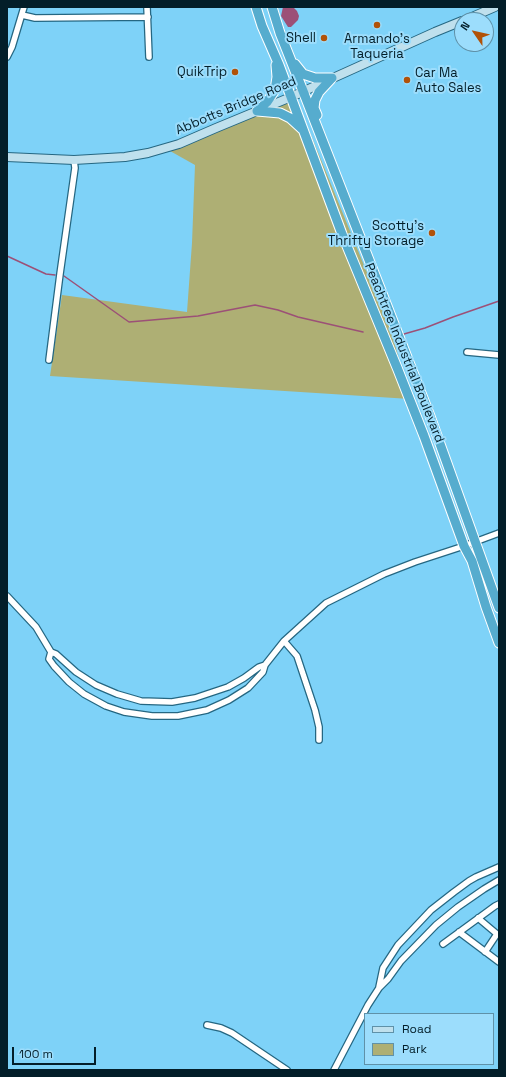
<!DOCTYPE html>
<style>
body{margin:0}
#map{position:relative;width:506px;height:1077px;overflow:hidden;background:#7ed2f8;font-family:"Space Grotesk",sans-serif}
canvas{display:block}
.frame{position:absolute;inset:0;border:8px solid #031e29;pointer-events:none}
.legend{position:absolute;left:364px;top:1013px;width:130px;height:52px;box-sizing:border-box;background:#9cddfc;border:1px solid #5f91a8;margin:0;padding:5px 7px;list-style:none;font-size:12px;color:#031e29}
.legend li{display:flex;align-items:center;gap:8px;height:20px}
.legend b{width:20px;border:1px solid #5f91a8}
.north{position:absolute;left:454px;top:12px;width:40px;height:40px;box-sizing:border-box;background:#9cddfc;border:1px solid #5f91a8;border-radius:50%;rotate:304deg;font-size:11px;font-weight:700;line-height:16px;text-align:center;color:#031e29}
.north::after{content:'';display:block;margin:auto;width:14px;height:18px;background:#b15208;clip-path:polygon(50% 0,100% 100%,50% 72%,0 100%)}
.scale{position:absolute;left:12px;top:1047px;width:84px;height:18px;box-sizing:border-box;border:2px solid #031e29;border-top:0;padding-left:5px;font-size:12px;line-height:14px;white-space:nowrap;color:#031e29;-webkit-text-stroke:3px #9cddfc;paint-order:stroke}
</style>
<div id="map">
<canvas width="506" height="1077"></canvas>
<div class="frame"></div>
<ul class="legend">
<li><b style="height:5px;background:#bfe0ed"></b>Road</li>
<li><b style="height:11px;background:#aeaf74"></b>Park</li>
</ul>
<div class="north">N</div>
<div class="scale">100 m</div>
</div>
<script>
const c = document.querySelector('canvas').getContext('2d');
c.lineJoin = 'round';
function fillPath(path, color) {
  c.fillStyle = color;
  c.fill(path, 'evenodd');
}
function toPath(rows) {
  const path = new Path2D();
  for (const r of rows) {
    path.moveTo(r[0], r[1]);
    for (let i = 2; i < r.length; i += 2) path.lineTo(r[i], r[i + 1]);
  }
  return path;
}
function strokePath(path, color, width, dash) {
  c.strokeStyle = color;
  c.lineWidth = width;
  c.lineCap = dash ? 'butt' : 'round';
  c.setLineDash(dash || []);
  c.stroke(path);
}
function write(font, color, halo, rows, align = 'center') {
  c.font = font + ' "Space Grotesk",sans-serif';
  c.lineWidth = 4;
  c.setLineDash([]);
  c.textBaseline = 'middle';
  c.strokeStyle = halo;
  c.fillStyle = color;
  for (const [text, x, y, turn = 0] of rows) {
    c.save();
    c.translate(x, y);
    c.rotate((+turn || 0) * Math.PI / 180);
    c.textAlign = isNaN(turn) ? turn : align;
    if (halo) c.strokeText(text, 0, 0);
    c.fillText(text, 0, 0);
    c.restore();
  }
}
fillPath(toPath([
 [295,96,392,334,410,399,50,376,62,295,187,312,192,243,195,165,163,147]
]), '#aeaf74');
fillPath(toPath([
 [283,7,293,7,297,11,299,16,298,20,291,27,288,27,281,16]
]), '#9c5077');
strokePath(toPath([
 [7,256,46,274,55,275],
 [64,276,129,322,198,316,255,305,278,310,298,317,363,332],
 [404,334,425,328,453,317,499,301]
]), '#9c5077', 1.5);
const minor = toPath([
 [147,7,149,57],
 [22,15,35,18,148,17],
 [7,57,12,47,24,7],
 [467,352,499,355],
 [49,360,60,274,75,168,74,160],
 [7,596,36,627,51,652,56,654,76,672,96,685,117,694,141,701,172,702,195,698,228,687,244,678,259,667,265,665],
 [284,641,297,656,315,710,319,727,319,740],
 [51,652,49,659,54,666,69,682,84,694,106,706,124,712,152,716,178,716,207,710,229,700,248,688,263,672,265,665,284,641,326,603,384,574,415,562,464,546,499,533],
 [478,918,497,934,485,952],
 [459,932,499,962],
 [443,944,495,906,499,904],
 [379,987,383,968,398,945,431,910,454,892,469,881,476,877,499,867],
 [207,1025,221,1028,232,1033,287,1070],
 [334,1070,368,1005,379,988,388,979,401,961,436,925,458,907,484,889,499,880]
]);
const secondary = toPath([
 [465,20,495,7],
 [7,157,74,160,125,157,148,153,179,144,216,128,291,97,435,32,462,21]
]);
const trunk = toPath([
 [256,7,262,26,279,65,291,97,342,234,398,370,424,436,464,546,472,561,486,607,499,643],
 [272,7,280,33,303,91,430,416,499,608],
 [295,64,303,74,315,78,332,78],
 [257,111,267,102,275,90,277,77,276,65],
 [257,111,280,113,290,118,302,129],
 [317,115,314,108,315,100,319,92,332,78]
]);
strokePath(minor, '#256782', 8);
strokePath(secondary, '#256782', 10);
strokePath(trunk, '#fff', 11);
strokePath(minor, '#fff', 5.5);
strokePath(secondary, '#bfe0ed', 8);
strokePath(trunk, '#56acce', 9);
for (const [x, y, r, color] of [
 [377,25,4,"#b15208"],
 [324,38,4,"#b15208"],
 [235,72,4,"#b15208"],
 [407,80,4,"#b15208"],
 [432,233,4,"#b15208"]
]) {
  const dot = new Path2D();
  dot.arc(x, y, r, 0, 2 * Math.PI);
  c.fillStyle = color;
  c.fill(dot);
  strokePath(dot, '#9cddfc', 1.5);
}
write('13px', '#031e29', '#9cddfc', [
 ["Shell",316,38],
 ["Armando's",377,39,"center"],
 ["Taqueria",377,54,"center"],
 ["QuikTrip",227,72],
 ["Car Ma",415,73,"left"],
 ["Auto Sales",415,88,"left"],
 ["Scotty's",424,226],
 ["Thrifty Storage",424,241]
], 'right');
write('13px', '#031e29', '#9cddfc', [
 ["Abbotts Bridge Road",236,106,-23],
 ["Peachtree Industrial Boulevard",404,353,68]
]);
</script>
